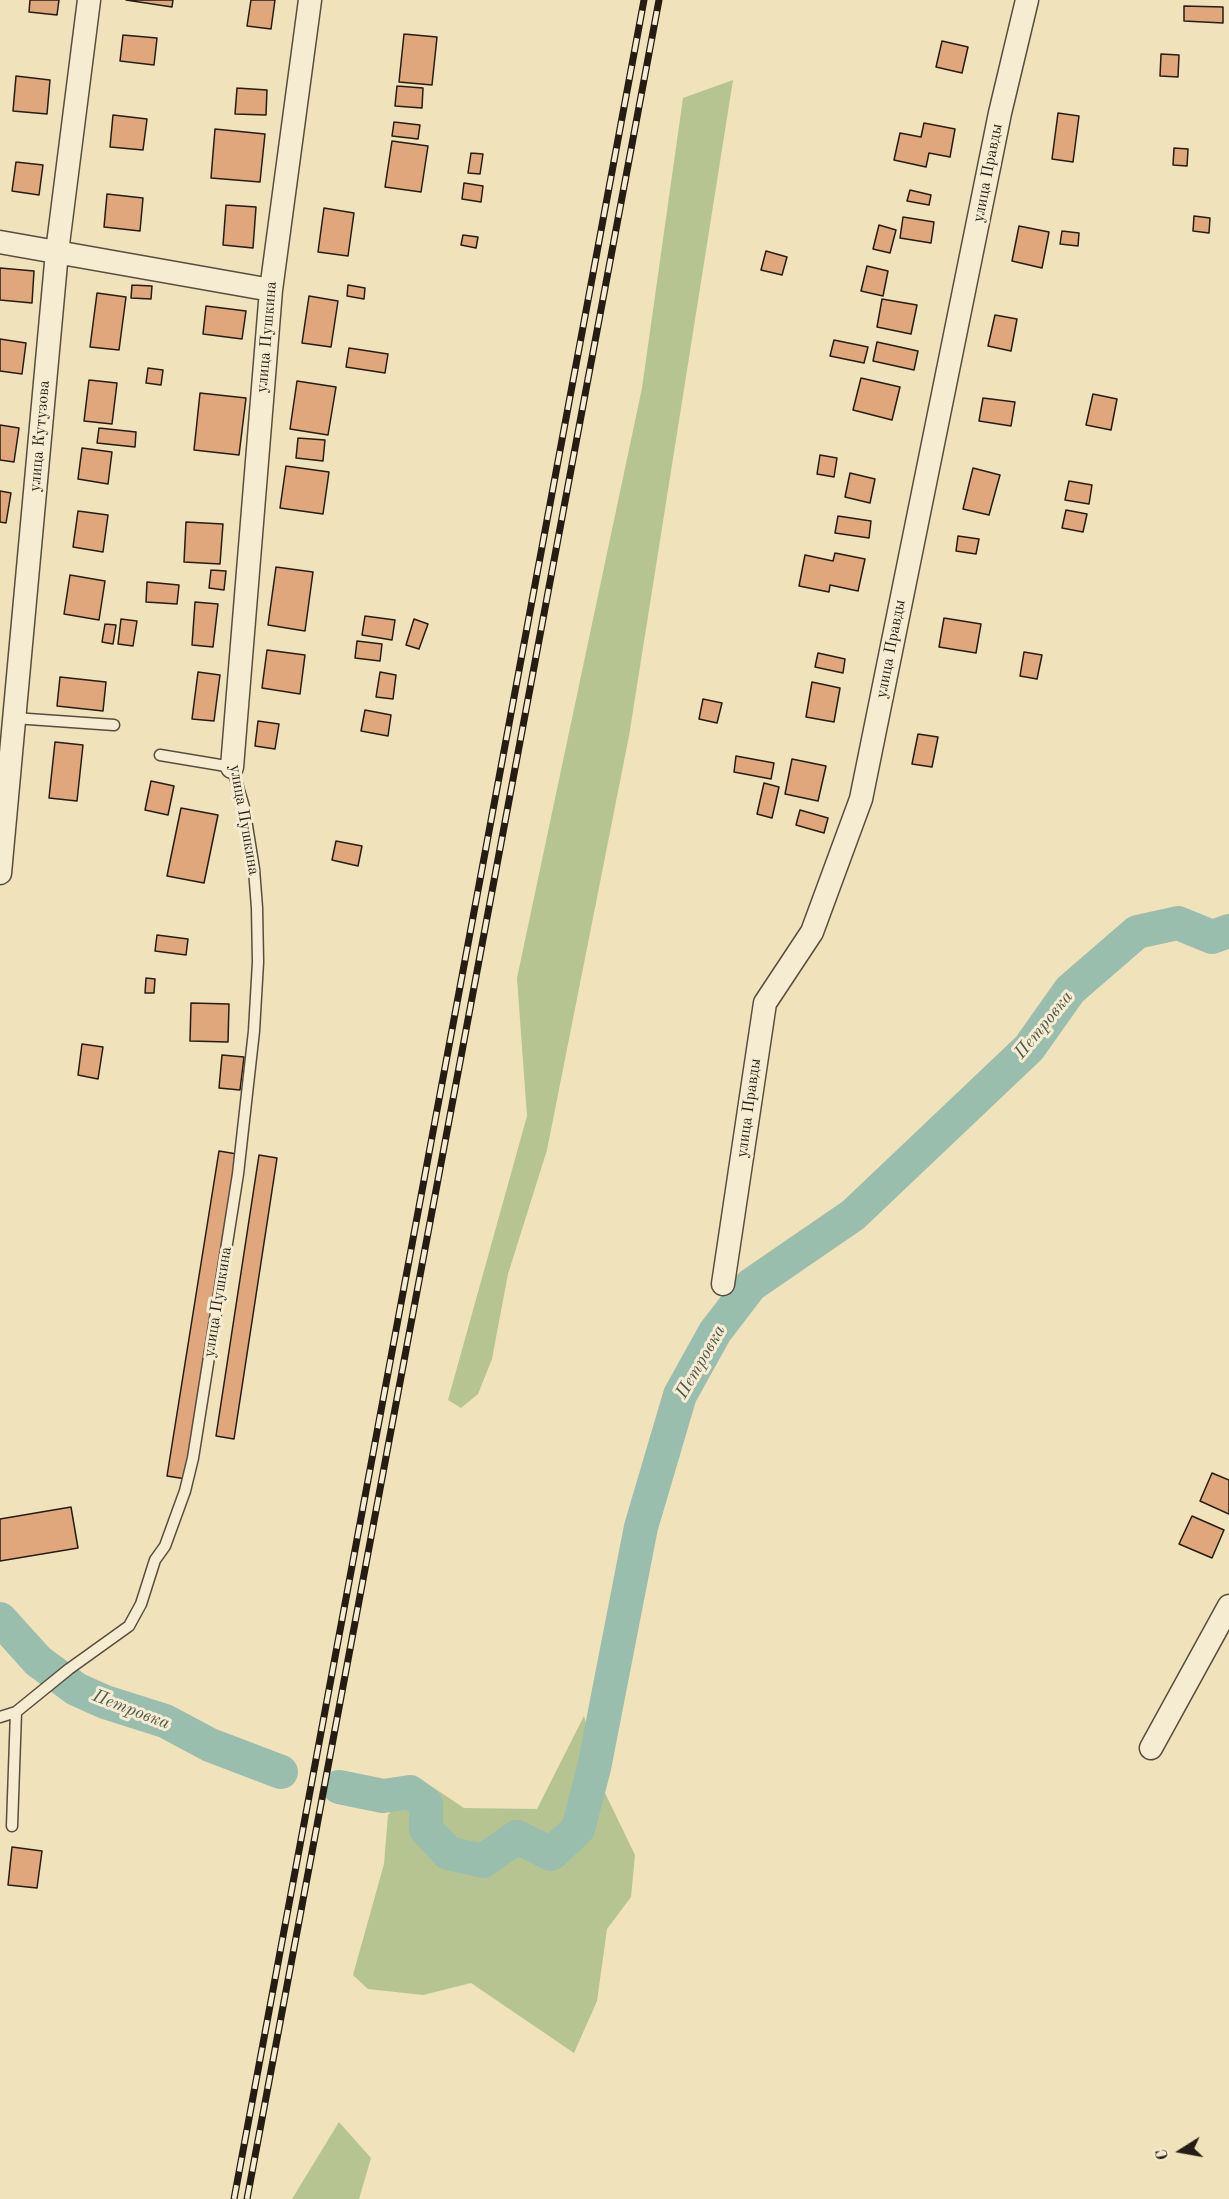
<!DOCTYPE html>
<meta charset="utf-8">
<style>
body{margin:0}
#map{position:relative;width:1229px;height:2199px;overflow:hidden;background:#f0e2ba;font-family:"Old Standard TT",serif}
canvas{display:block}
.north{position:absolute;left:1151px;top:2121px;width:60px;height:60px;-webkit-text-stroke:4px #f5ecd2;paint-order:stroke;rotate:259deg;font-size:16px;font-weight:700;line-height:24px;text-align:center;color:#251d14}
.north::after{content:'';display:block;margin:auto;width:21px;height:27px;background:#251d14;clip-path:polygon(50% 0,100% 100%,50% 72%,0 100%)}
</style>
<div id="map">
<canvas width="1229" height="2199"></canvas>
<div class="north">С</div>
</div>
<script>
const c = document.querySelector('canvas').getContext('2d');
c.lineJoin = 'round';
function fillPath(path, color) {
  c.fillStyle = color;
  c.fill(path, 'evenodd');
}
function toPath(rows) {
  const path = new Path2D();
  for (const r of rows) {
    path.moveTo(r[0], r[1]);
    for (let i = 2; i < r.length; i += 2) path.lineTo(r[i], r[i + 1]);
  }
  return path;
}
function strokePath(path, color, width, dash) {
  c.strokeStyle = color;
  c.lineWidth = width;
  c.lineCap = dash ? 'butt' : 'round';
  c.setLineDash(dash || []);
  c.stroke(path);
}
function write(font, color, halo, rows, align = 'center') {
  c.font = font + ' "Old Standard TT",serif';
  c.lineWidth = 6;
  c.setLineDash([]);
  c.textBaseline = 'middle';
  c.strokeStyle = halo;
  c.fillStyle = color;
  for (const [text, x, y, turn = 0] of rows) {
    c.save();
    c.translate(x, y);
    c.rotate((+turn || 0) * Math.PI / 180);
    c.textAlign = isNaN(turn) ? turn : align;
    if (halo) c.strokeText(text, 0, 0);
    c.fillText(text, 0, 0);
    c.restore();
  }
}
fillPath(toPath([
 [733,80,629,736,547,1150,508,1274,492,1359,478,1394,461,1408,448,1400,527,1116,517,978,642,388,683,98],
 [584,1716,605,1793,635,1855,631,1897,607,1929,597,2001,574,2053,471,1983,423,1995,368,1989,353,1975,384,1864,388,1815,419,1778,464,1808,537,1809],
 [339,2122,371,2158,359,2199,292,2199]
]), '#b6c492');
strokePath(toPath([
 [0,1619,38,1661,76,1689,105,1702,165,1721,210,1745,281,1772],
 [339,1787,383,1796,410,1792,426,1804,426,1829,448,1853,483,1861,517,1837,551,1854,578,1829,594,1768,641,1527,680,1395,715,1332,751,1285,853,1215,1029,1048,1070,990,1137,932,1178,923,1212,937,1229,931]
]), '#9abeae', 34);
const building = toPath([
 [30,0,59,0,57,15,29,12,30,0],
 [126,0,173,0,172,7,126,0],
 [251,0,275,0,271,29,247,26,251,0],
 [1184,6,1223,7,1223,23,1184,21,1184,6],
 [404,34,437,37,432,85,399,82,404,34],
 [123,35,157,38,154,65,120,61,123,35],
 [942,41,968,47,962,73,936,67,942,41],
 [1161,54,1179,55,1178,77,1160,76,1161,54],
 [16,76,50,80,47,114,13,111,16,76],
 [397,86,423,88,422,108,395,106,397,86],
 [237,88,267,90,266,115,235,114,237,88],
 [1058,113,1079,116,1073,162,1052,159,1058,113],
 [113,115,147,119,143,150,110,147,113,115],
 [394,122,420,125,418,139,392,136,394,122],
 [924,123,955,129,950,157,929,153,926,167,894,160,900,133,921,137,924,123],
 [215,129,265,134,260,182,211,178,215,129],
 [392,141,428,146,421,192,385,187,392,141],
 [1174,148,1188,149,1187,166,1173,165,1174,148],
 [471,153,483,154,480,174,468,173,471,153],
 [16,162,43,165,39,195,12,191,16,162],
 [464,183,483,186,481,202,462,199,464,183],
 [910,190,931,195,929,205,907,201,910,190],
 [107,194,143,198,140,231,104,227,107,194],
 [226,205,256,207,253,248,223,245,226,205],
 [324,208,354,213,348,256,318,252,324,208],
 [1194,216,1210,218,1209,233,1193,231,1194,216],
 [903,217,934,222,931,243,900,238,903,217],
 [879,225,896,230,890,253,873,249,879,225],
 [1019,226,1049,232,1042,268,1012,261,1019,226],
 [1062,231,1079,233,1078,246,1060,244,1062,231],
 [463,235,478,237,476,248,461,245,463,235],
 [766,251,787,257,782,275,761,270,766,251],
 [867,266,888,271,883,296,861,291,867,266],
 [0,268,34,271,32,303,0,300,0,268],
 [132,285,152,286,151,299,131,298,132,285],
 [348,285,365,288,364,299,347,296,348,285],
 [97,293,126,297,119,350,90,347,97,293],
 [309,296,338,301,331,347,302,343,309,296],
 [882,299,917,305,911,334,877,327,882,299],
 [206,306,246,311,242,339,203,334,206,306],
 [995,315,1017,319,1011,351,988,346,995,315],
 [0,339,26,343,22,374,0,371,0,339],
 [834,340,868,347,864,363,830,356,834,340],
 [877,342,918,351,914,370,873,361,877,342],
 [349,348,388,354,385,373,346,367,349,348],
 [148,368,163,370,161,385,146,383,148,368],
 [861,378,900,387,892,420,853,410,861,378],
 [89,380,117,383,112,424,84,421,89,380],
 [297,381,336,387,328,435,290,429,297,381],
 [200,393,246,398,239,455,194,450,200,393],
 [1093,394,1117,399,1111,430,1086,425,1093,394],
 [983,398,1015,402,1011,426,979,421,983,398],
 [0,425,19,428,14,462,0,460,0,425],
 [99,428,136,432,135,447,97,443,99,428],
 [298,438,325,440,323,461,296,458,298,438],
 [82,448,112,452,108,484,78,479,82,448],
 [820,455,837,458,834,477,817,474,820,455],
 [286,466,329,472,323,514,280,508,286,466],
 [973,468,1000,475,989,515,963,509,973,468],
 [850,473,875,479,870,503,845,497,850,473],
 [1069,481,1092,485,1089,504,1065,500,1069,481],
 [0,491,11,493,6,523,0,522,0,491],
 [1066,510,1087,514,1083,532,1062,528,1066,510],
 [78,511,108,515,103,552,73,547,78,511],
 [838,516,871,521,869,538,835,533,838,516],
 [186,522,223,524,220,564,184,562,186,522],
 [958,536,979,539,976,554,956,551,958,536],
 [835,553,865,559,858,591,830,585,829,592,799,586,805,555,833,561,835,553],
 [276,567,313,572,305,631,268,625,276,567],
 [211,570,226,571,224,590,209,588,211,570],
 [70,575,105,581,99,620,64,614,70,575],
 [147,582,179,585,177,604,146,602,147,582],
 [195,602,218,604,213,647,192,645,195,602],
 [365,616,395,620,392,640,362,635,365,616],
 [944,618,981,624,976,653,939,647,944,618],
 [121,619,137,621,133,646,118,644,121,619],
 [414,619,428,624,419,649,406,645,414,619],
 [105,624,116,625,113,644,102,642,105,624],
 [357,641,382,644,380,661,355,658,357,641],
 [267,650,305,655,300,694,262,688,267,650],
 [1024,652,1042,655,1037,679,1020,676,1024,652],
 [818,653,845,659,843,673,815,667,818,653],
 [198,672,220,675,214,721,192,719,198,672],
 [380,672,396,675,393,699,376,697,380,672],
 [60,677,106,682,103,711,57,706,60,677],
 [812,682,840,688,834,722,806,717,812,682],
 [703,699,722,703,717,723,699,719,703,699],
 [365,710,391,715,388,736,361,731,365,710],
 [258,721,279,724,275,749,255,746,258,721],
 [918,734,938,737,932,767,912,764,918,734],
 [55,742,83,745,77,801,49,798,55,742],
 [736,756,774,763,771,779,734,772,736,756],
 [792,759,826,766,818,801,785,794,792,759],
 [151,781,174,786,168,815,145,810,151,781],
 [764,783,779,787,772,818,757,814,764,783],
 [181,808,218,815,204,883,167,876,181,808],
 [800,810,828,818,824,833,796,825,800,810],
 [336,841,362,846,358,866,332,860,336,841],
 [157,935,188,939,186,955,155,951,157,935],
 [146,978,155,979,154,993,145,993,146,978],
 [191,1003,229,1004,228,1042,190,1041,191,1003],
 [82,1044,103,1047,98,1079,78,1075,82,1044],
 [222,1055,244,1057,240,1090,219,1088,222,1055],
 [219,1151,237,1154,186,1479,167,1476,219,1151],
 [259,1155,277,1158,234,1439,216,1436,259,1155],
 [1212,1473,1229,1480,1229,1514,1200,1501,1212,1473],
 [71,1507,78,1548,0,1561,0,1519,71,1507],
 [1192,1516,1224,1530,1212,1558,1179,1544,1192,1516],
 [12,1847,42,1851,37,1888,8,1885,12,1847]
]);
fillPath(building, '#dfa77b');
strokePath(building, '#251d14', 1.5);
const lane = toPath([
 [14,718,114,725],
 [0,1717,16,1712,69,1669,129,1626,141,1604,155,1560,165,1546,185,1491,193,1458,238,1174,254,1031,258,962,257,908,254,869,244,807,232,767,160,755],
 [12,1826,16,1712]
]);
const street = toPath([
 [0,242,271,290],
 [232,767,271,290,310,0],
 [0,873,57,252,89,0],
 [723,1284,765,1003,812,932,861,799,1000,113,1027,0],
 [1151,1748,1229,1606]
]);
strokePath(lane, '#584e3e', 13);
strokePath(street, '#584e3e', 25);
strokePath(lane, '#f5ecd2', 10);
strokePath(street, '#f5ecd2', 22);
const rail = toPath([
 [234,2199,644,0],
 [247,2199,659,0]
]);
strokePath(rail, '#251d14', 7);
strokePath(rail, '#f5ecd2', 4.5, [14]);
write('16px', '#251d14', '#f5ecd2', [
 ["улица Правды",988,173,-79],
 ["улица Пушкина",267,337,-85],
 ["улица Кутузова",40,436,-85],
 ["улица Правды",891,649,-79],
 ["улица Пушкина",244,820,80],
 ["улица Правды",749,1108,-82],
 ["улица Пушкина",218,1302,-81]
]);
write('italic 18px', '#4e554a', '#f5ecd2', [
 ["Петровка",1044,1025,-51],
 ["Петровка",701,1362,-60],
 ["Петровка",131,1710,21]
]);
</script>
